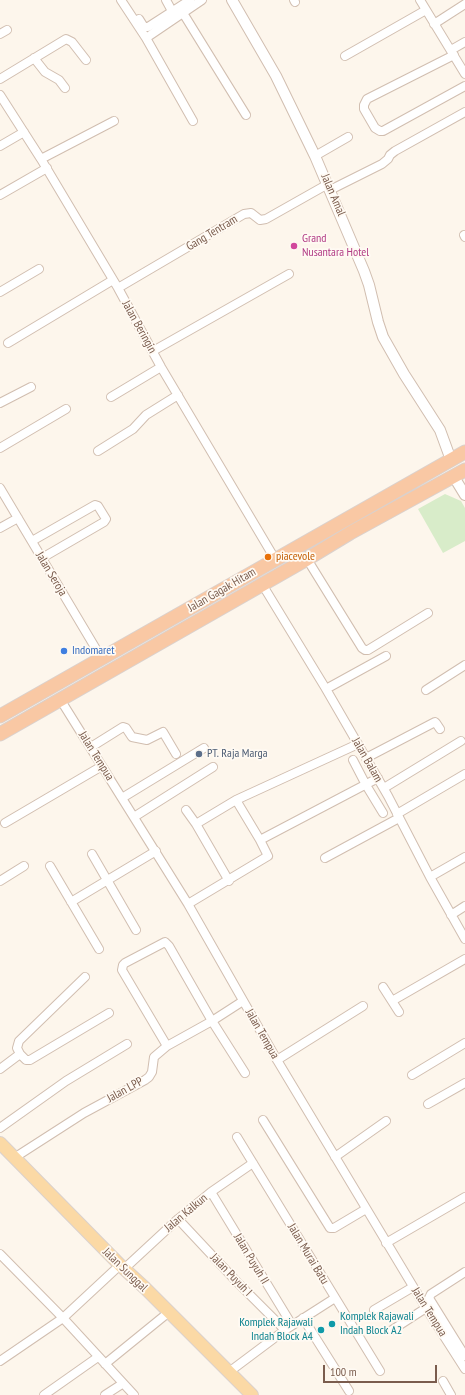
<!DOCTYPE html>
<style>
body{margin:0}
#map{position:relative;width:465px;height:1395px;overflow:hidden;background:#fdf6ec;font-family:"PT Sans Narrow",sans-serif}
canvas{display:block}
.scale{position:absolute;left:323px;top:1365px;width:114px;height:18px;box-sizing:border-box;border:2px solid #7a5c4d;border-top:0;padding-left:5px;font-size:12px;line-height:14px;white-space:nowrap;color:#7a5c4d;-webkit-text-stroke:3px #fffaf3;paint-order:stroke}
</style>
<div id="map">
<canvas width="465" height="1395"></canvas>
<div class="scale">100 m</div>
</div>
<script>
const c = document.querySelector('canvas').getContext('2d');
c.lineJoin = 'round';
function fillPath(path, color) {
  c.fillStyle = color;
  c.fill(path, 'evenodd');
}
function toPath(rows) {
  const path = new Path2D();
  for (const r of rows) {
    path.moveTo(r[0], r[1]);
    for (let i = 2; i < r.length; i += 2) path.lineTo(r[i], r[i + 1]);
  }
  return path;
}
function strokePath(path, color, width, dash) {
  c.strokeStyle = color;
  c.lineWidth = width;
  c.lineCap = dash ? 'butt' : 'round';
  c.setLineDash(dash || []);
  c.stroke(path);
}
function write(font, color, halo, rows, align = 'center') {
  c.font = font + ' "PT Sans Narrow",sans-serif';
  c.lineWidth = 3.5;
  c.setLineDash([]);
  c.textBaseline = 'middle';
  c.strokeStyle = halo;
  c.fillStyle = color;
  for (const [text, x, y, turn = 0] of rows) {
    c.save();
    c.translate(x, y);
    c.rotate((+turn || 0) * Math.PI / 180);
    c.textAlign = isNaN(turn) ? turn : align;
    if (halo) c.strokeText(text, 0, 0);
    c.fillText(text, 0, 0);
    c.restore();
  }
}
fillPath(toPath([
 [445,494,461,501,465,508,465,541,443,553,418,509]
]), '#d8ecc9');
const minor = toPath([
 [121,0,146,38,193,121],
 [166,0,172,11],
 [294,0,295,2],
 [420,0,465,74],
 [183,13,246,115],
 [139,19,144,27,148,27,190,0],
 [434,24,465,4],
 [0,34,7,30],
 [146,38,202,0],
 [451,50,465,42],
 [454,55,367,99,364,105,364,109,375,128,380,131,383,131,465,86],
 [345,56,426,10],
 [34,58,45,72,59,80,65,88],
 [0,79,66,39,72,42,86,60],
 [0,95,41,159,118,288,161,367,275,559],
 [0,146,24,132],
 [315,156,348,137],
 [41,159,114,121],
 [330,190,382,164,388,159,390,155,395,151,465,112],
 [0,195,47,168],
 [464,235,465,237],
 [118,288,244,214,251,213,260,220,266,219,328,184],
 [0,292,39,269],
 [8,343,113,280],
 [153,351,289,274],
 [111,397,161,367],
 [0,403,31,387],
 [0,448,66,409],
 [98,451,133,429,146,415,178,395],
 [0,488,102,659],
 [0,528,18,518],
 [32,541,95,505,98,506,106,519,104,522,42,558],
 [307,559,362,648,365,650,368,650,428,613],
 [262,584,326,689,388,796,430,877,465,939],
 [326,689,386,656],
 [426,690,465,665],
 [60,699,188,904,277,1060,426,1308,465,1369],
 [91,747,123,727,126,728,132,737,147,740,163,732,176,754],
 [366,758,435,722,436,723,440,729],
 [353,760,366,785,383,813],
 [384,788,461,741],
 [122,798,204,748],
 [186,810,196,824],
 [397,814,465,774],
 [134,817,213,767],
 [5,823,102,766],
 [260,840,378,778],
 [92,854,136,930],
 [325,858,399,818],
 [50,866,99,949],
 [430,877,465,857],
 [0,881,24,866],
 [229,881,196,824,236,800,358,744],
 [71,902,156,851],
 [188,904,268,856,260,840,236,800],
 [451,915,465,906],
 [383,987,399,1012],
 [392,1001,465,959],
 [167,1046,122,970,123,965,125,963,165,942,169,946,212,1021,245,1073],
 [20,1054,26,1060,30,1060,109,1013],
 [277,1060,363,1006],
 [0,1069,20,1054,17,1048,19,1041,85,977],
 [412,1075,465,1043],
 [428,1104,465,1083],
 [263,1120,330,1228,334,1228,366,1209],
 [0,1128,66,1081,127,1044],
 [237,1137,380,1371],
 [335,1157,386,1121],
 [14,1158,84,1113,145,1080,149,1077,152,1072,154,1057,167,1046,212,1021,243,1001],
 [211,1192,292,1325],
 [178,1219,237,1282,285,1330],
 [386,1243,465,1197],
 [0,1254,63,1318,134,1395],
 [124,1269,178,1219,211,1192,253,1163],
 [465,1272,431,1294,429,1298,465,1356],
 [374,1310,413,1287],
 [303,1318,349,1391],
 [392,1330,426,1308],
 [0,1361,63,1318,120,1265],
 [105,1364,169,1312],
 [229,1372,285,1330,335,1298],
 [443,1381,451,1395],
 [44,1395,98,1357],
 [105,1395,122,1384]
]);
const tertiary = toPath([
 [232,0,276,76,315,156,364,271,369,285,378,322,383,337,404,374,440,430,451,460],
 [454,477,465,495]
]);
const primary = toPath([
 [0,1143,120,1265,145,1288,252,1395]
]);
const trunk = toPath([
 [0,716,465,452],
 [0,734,307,559,350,533,465,470]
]);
strokePath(minor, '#d1beb0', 10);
strokePath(tertiary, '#d1beb0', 12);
strokePath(primary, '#dad1cd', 14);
strokePath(trunk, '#dad1cd', 15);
strokePath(minor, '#fff', 8);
strokePath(tertiary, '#fff', 10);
strokePath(primary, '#fbd9a5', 12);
strokePath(trunk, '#f9c8a4', 13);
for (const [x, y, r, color] of [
 [294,246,4,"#d1479c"],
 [268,557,4,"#e8710a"],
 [64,651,4,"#3f7fe0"],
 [199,754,4,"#5c6f8a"],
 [332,1324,4,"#0f9aa8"],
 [321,1330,4,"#0f9aa8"]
]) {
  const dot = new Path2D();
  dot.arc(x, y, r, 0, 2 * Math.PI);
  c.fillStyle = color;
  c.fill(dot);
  strokePath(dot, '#fffaf3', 1.5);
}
write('12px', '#7a5c4d', '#fffaf3', [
 ["Jalan Amal",333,195,67],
 ["Gang Tentram",212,233,-31],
 ["Jalan Beringin",139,327,61],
 ["Jalan Seroja",51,574,59],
 ["Jalan Gagak Hitam",222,590,-30],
 ["Jalan Tempua",96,756,58],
 ["Jalan Balam",367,760,60],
 ["Jalan Tempua",262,1034,60],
 ["Jalan LPP",125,1090,-29],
 ["Jalan Kalkun",186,1213,-40],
 ["Jalan Murai Batu",308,1254,59],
 ["Jalan Puyuh II",251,1259,59],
 ["Jalan Sunggal",125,1270,44],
 ["Jalan Puyuh I",231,1275,46],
 ["Jalan Tempua",429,1312,58]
]);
write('12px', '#b23c85', '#fffaf3', [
 ["Grand",302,239],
 ["Nusantara Hotel",302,253]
], 'left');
write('12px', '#c56008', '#fffaf3', [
 ["piacevole",276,557]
], 'left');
write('12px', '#366cbe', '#fffaf3', [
 ["Indomaret",72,651]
], 'left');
write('12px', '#4e5e75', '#fffaf3', [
 ["PT. Raja Marga",207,754]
], 'left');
write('12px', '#0d838f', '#fffaf3', [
 ["Komplek Rajawali",340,1317],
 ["Indah Block A2",340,1331],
 ["Komplek Rajawali",313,1323,"right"],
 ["Indah Block A4",313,1337,"right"]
], 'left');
</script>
